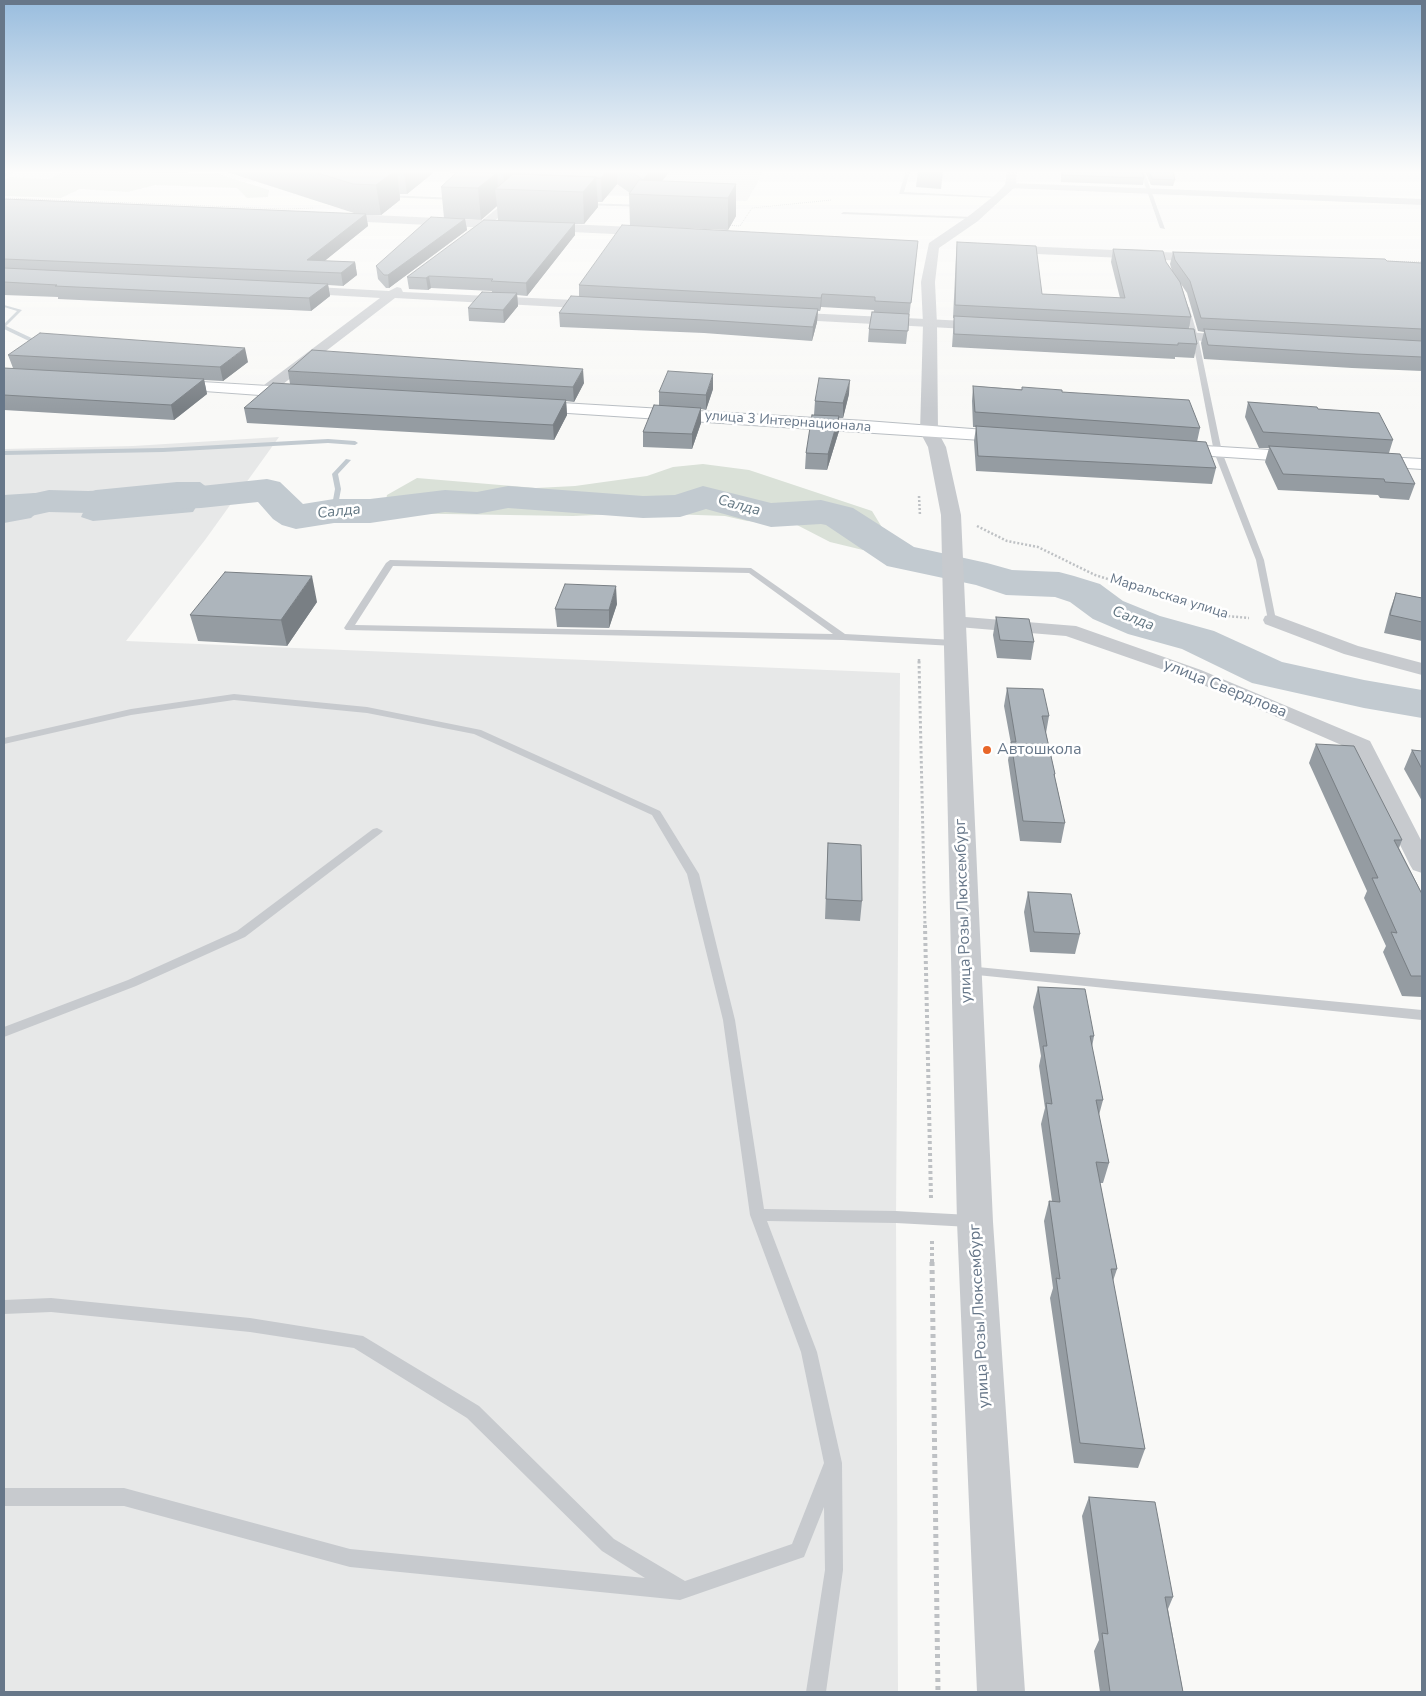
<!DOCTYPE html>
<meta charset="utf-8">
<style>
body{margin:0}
#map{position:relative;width:1426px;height:1696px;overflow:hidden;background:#f9f9f7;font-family:"Nunito Sans",sans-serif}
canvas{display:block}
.frame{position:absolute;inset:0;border:5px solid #677789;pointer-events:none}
</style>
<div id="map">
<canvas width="1426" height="1696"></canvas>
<div class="frame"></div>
</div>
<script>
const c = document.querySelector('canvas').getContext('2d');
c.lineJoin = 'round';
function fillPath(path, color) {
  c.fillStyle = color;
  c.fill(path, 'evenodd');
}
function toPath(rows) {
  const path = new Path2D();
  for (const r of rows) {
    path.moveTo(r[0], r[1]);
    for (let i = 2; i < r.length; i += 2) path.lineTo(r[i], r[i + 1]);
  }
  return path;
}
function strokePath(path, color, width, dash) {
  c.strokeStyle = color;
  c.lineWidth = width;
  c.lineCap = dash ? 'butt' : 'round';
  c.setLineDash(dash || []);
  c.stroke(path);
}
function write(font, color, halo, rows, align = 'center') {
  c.font = font + ' "Nunito Sans",sans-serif';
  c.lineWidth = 5;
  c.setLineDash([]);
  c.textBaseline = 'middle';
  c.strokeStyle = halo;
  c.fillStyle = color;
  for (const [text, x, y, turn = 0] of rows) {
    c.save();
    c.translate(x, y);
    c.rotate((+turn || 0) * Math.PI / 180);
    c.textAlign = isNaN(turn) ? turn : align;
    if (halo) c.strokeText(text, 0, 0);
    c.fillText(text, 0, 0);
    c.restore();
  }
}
fillPath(toPath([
 [575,171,764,171,747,201,552,193],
 [279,437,205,540,126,641,900,673,896,1217,898,1692,4,1692,4,449,133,446]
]), '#e7e8e8');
fillPath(toPath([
 [65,171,215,173,269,190,268,197,247,198,237,188,155,185,128,192,80,189,61,198,4,196,4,180,9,177,49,179],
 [703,464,749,470,872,511,883,529,877,539,863,550,830,542,797,525,747,521,725,516,643,513,573,516,446,514,388,513,384,509,387,495,417,478,536,488,575,486,647,476,673,467]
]), '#dae1d8');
fillPath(toPath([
 [177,482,200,482,208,488,193,512,93,521,81,517,88,502,84,494,96,490],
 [35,493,49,501,31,518,4,523,4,495]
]), '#c2cad0');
fillPath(toPath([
 [4,305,22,310,6,326,38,341,36,346,32,346,33,343,4,329,4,324,17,311,4,307,4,305],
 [328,439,355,441,358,443,355,445,328,443,163,452,4,455,4,451,163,448,328,439],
 [346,459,351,460,338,474,341,489,337,511,334,513,331,511,335,489,332,474,346,459]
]), '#c2cad0');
fillPath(toPath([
 [267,479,280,482,303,504,334,499,370,499,445,490,477,492,508,486,643,496,675,495,703,486,771,503,821,500,853,508,914,547,987,563,1012,570,1059,572,1074,576,1100,584,1123,601,1160,616,1214,631,1282,662,1364,680,1422,690,1422,718,1364,708,1252,683,1182,649,1128,634,1093,619,1070,602,1055,597,1006,595,976,585,887,566,826,525,821,524,771,527,706,509,680,517,643,518,508,508,477,514,445,512,370,523,334,523,296,529,282,525,273,519,258,502,201,508,88,513,49,512,4,522,4,500,49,490,88,491,201,486,267,479]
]), '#c2cad0');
const secondary = toPath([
 [169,380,301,388,307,390,309,393,307,396,301,398,163,388,161,385,163,382,169,380],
 [528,401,866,421,1012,432,1018,433,1021,437,1018,441,1012,442,522,410,520,406,522,402,528,401],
 [1172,444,1303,452,1309,453,1312,457,1309,461,1303,462,1166,453,1163,449,1166,445,1172,444],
 [1366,456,1422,459,1422,469,1360,465,1357,461,1360,457,1366,456]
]);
strokePath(secondary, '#b9bec3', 2);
strokePath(toPath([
 [4,198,286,209,313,208],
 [726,225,740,226,752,208,832,200],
 [1382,261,1422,262]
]), '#bec1c4', 1, [1, 1]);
strokePath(toPath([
 [919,496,920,516],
 [977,526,1007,541,1038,547,1095,575,1227,616,1249,618],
 [919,659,919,662]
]), '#bec1c4', 2.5, [2, 2]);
strokePath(toPath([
 [919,661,925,926]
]), '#bec1c4', 3, [2.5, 2.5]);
strokePath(toPath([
 [925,925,931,1198],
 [932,1241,932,1264]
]), '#bec1c4', 4, [3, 3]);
strokePath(toPath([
 [932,1262,938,1692]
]), '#bec1c4', 5, [4, 4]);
fillPath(toPath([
 [10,171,16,171,4,177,4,174,10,171],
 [432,171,465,171,474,173,472,174,432,171],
 [906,171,910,171,904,192,1001,197,999,198,899,194,906,171],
 [1140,171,1144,171,1165,229,1160,228,1140,171],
 [386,195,457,198,459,199,457,200,384,197,386,195],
 [583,203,645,205,647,206,645,207,581,205,583,203],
 [843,212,974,217,976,218,974,219,841,214,843,212],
 [1184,306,1189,307,1198,337,1222,452,1264,560,1276,620,1275,622,1272,623,1268,620,1256,560,1214,452,1192,337,1184,306],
 [390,560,751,568,845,634,954,640,959,643,954,646,843,640,346,630,344,628,386,563,390,560],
 [393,566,749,573,833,634,355,625,393,566],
 [234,694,367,707,481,730,660,811,699,874,735,1020,764,1209,896,1211,970,1215,975,1217,977,1221,975,1225,970,1227,896,1223,767,1221,817,1352,842,1463,843,1570,826,1692,806,1692,825,1570,824,1507,804,1557,680,1600,350,1567,124,1506,4,1506,4,1488,124,1488,350,1549,645,1578,602,1551,467,1418,354,1348,250,1332,51,1312,4,1314,4,1300,51,1298,250,1318,363,1336,479,1406,614,1539,685,1581,792,1544,824,1463,801,1352,750,1215,723,1020,687,874,652,815,474,734,367,713,234,700,131,715,4,744,4,738,131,709,234,694],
 [377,828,383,831,381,833,245,937,136,986,4,1037,4,1027,128,980,237,931,373,829,377,828],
 [967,966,1422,1010,1422,1020,967,974,963,973,961,970,963,967,967,966]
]), '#c7cace');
fillPath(toPath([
 [540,171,550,171,517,203,469,241,461,241,460,239,461,237,509,199,540,171],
 [1010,183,1422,199,1422,205,1007,188,1007,184,1010,183],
 [298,286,389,291,397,287,401,288,403,292,596,301,602,305,596,309,395,298,270,394,260,394,258,391,260,388,380,298,294,293,292,290,294,287,298,286],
 [784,312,986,322,992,326,986,330,780,319,778,316,784,312],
 [1164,331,1235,335,1241,339,1235,343,1159,338,1158,335,1164,331],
 [1272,614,1358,646,1422,663,1422,675,1344,654,1265,624,1263,620,1265,616,1272,614],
 [953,616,1076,626,1201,670,1370,741,1422,842,1422,873,1413,870,1410,865,1353,750,1187,678,1066,636,946,626,944,622,946,618,953,616]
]), '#c7cace');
fillPath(toPath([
 [1007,171,1017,171,1016,186,978,221,939,248,935,282,937,324,938,432,946,447,961,515,993,1222,1025,1692,977,1692,957,1222,941,515,928,447,920,432,923,324,921,282,929,243,970,215,995,195,1005,185,1007,171],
 [330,213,654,228,660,232,654,236,326,220,324,217,330,213],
 [999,245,1208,254,1215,258,1208,262,994,252,993,249,999,245]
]), '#c7cace');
fillPath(secondary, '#fff');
fillPath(toPath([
 [224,171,433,171,433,173,407,194,400,194,400,200,381,215,366,215,368,226,324,261,355,262,357,275,343,286,328,285,330,296,311,311,58,299,58,297,4,295,4,199,357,214],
 [458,171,670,171,662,181,736,184,736,216,728,230,657,227,918,241,906,344,868,342,869,329,874,310,821,307,820,311,818,311,817,322,812,341,704,333,560,327,559,313,579,297,579,285,630,226,629,194,630,193,617,184,602,202,598,202,598,207,584,224,575,224,575,235,527,296,517,295,518,306,504,323,469,321,468,308,492,292,492,291,431,288,428,290,409,289,407,277,498,220,497,206,481,220,465,219,467,230,389,288,386,288,378,279,376,266,444,218,441,187],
 [918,171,943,171,941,189,916,187],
 [1061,171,1142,171,1144,178,1143,185,1061,182],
 [1145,171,1173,171,1175,180,1173,186,1151,185],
 [957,242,1042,294,1120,298,1111,262,1113,249,1166,262,1172,271,1170,264,1173,252,1422,263,1422,371,1352,368,1204,359,1201,343,1204,332,1198,331,1187,293,1181,284,1191,317,1189,329,1197,344,1194,358,1175,357,1175,359,952,347,954,318,953,318,956,255],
 [8,355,248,362,223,381,204,380,207,394,174,420,4,410,4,368,13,368],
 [288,371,584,383,574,402,566,401,567,415,554,440,247,423,244,408,290,384],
 [973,386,1062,392,1200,428,1197,442,1216,468,1212,484,976,471,974,441,976,427,973,427,972,401],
 [713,389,706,410,701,409,701,423,692,449,643,447,643,432,659,406,659,392],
 [849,394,843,418,839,418,839,431,827,470,805,469,806,453,814,415,815,401],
 [1248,402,1318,409,1393,440,1389,453,1415,484,1409,500,1380,498,1378,495,1278,490,1265,462,1269,448,1259,448,1245,417],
 [1396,593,1422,598,1422,641,1384,633,1390,610],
 [317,602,287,646,198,641,190,615],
 [617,604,609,628,557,627,555,609],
 [996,617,1034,642,1031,660,997,658,993,635],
 [1007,688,1049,716,1046,733,1055,774,1055,778,1065,823,1061,843,1020,841,1008,760,1011,744,1004,706],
 [1316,744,1402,840,1399,848,1422,894,1422,997,1402,996,1383,952,1386,946,1364,898,1367,891,1309,763],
 [1412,750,1422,751,1422,801,1404,769],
 [828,843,862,901,860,921,825,919],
 [1028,892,1080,934,1075,954,1030,952,1024,912],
 [1038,987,1094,1036,1092,1047,1103,1100,1099,1115,1109,1163,1103,1183,1100,1183,1117,1269,1113,1281,1145,1449,1138,1468,1074,1463,1050,1298,1053,1288,1044,1221,1049,1201,1052,1201,1041,1124,1045,1108,1039,1066,1041,1056,1033,1007],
 [1089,1497,1173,1597,1168,1609,1183,1692,1100,1692,1094,1651,1099,1640,1082,1516]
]), '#959ca2');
fillPath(toPath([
 [395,171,397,171,400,200,381,215,376,185],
 [404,171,433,171,433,173,407,194],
 [503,171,528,171,505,189],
 [607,171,617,171,617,184,602,202,601,178],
 [650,171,670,171,651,195,644,195,643,180],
 [497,173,498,189,495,189,497,206,481,220,478,188],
 [596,177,598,207,584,224,583,192],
 [736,184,736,216,728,230,728,198],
 [366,214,368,226,311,272,307,260],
 [465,219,467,230,389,288,388,275],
 [575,223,575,235,527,296,526,283],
 [355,262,357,275,343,286,341,273],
 [429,276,431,288,428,290,426,278],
 [328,284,330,296,311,311,309,298],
 [517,293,518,306,504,323,503,310],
 [822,294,821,307,820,311,821,298],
 [818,309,817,322,812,341,813,327],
 [245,348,248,362,223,381,220,367],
 [583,369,584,383,574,402,573,387],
 [713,374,713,389,706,410,706,395],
 [204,379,207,394,174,420,171,405],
 [850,380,849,394,843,418,843,403],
 [566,400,567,415,554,440,553,425],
 [701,408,701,423,692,449,692,434],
 [839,416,839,431,827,470,828,454],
 [312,576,317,602,287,646,281,620],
 [616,586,617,604,609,628,609,610]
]), '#797f84');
const building = toPath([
 [311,171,395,171,376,185,353,184,311,171],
 [458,171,497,173,478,188,441,187,458,171],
 [524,171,607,171,601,178,596,178,596,177,521,174,524,171],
 [631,171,650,171,643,180,631,171],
 [1062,171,1142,171,1144,178,1062,175,1062,171],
 [1149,171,1173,171,1175,180,1152,179,1149,171],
 [513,174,596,177,583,192,495,189,513,174],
 [639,180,736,184,728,198,629,194,639,180],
 [4,199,366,214,307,260,355,262,341,273,4,259,4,199],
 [431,217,465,219,388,275,384,275,376,266,431,217],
 [484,220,575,223,526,283,491,281,493,279,429,276,426,278,407,277,484,220],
 [622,225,918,241,911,303,875,301,875,297,822,294,821,298,579,285,622,225],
 [957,242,1036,246,1042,294,1125,298,1113,249,1163,251,1166,262,1180,282,1191,317,955,305,957,242],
 [1173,252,1385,259,1387,261,1422,263,1422,329,1201,318,1190,281,1175,260,1173,252],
 [4,268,328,284,309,298,55,286,57,285,4,282,4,268],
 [482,292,517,293,503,310,468,308,482,292],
 [571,296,818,309,813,327,704,320,559,313,571,296],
 [872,312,909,314,908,331,869,329,872,312],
 [954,316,1194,329,1197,344,1178,343,1178,345,954,334,954,316],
 [1204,329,1422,341,1422,357,1356,354,1208,345,1204,329],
 [40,333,245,348,220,367,8,355,40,333],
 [312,350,583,369,573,387,288,371,312,350],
 [4,368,204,379,171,405,4,395,4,368],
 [668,371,713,374,706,395,659,392,668,371],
 [819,378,850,380,843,403,815,401,819,378],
 [273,383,566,400,553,425,244,408,273,383],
 [973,386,1022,390,1022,387,1062,390,1062,392,1189,400,1200,428,975,412,973,386],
 [1248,402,1317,407,1318,409,1379,413,1393,440,1263,432,1248,402],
 [654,405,701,408,692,434,643,432,654,405],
 [812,415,839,416,828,454,806,453,812,415],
 [976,426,1206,442,1216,468,978,456,976,426],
 [1269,446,1400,454,1415,484,1385,482,1384,479,1283,474,1269,446],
 [225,572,312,576,281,620,190,615,225,572],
 [565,584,616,586,609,610,555,609,565,584],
 [1396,593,1422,598,1422,622,1390,615,1396,593],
 [996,617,1029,619,1034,642,1000,640,996,617],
 [1007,688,1043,689,1049,716,1042,716,1055,774,1054,774,1065,823,1023,821,1011,742,1016,742,1007,688],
 [1316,744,1354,746,1402,840,1394,840,1422,894,1422,976,1411,976,1391,932,1397,933,1372,878,1378,878,1316,744],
 [1412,750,1422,751,1422,769,1412,750],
 [828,843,861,845,862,901,826,899,828,843],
 [1028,892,1071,894,1080,934,1034,932,1028,892],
 [1038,987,1085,989,1094,1036,1090,1036,1103,1100,1096,1100,1109,1163,1096,1162,1117,1269,1111,1269,1145,1449,1080,1443,1056,1278,1060,1279,1049,1201,1060,1202,1046,1103,1052,1104,1043,1046,1047,1046,1038,987],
 [1089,1497,1155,1502,1173,1597,1165,1597,1183,1692,1110,1692,1102,1633,1108,1634,1089,1497]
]);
fillPath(building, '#adb5bc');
strokePath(building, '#797f84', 1);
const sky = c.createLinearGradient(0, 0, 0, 409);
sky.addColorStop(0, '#99bdde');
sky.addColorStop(0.42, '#fcfcfb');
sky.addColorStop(1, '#fcfcfb00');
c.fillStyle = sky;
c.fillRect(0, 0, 1426, 409);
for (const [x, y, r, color] of [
 [987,750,5,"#e86628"]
]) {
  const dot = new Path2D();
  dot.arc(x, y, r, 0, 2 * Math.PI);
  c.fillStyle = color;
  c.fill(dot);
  strokePath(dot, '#fff', 2);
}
write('14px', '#677789', '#fff', [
 ["улица 3 Интернационала",788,422,4],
 ["Маральская улица",1169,597,17]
]);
write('italic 15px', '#637783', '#fff', [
 ["Салда",739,506,15],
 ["Салда",339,512,-6],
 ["Салда",1133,619,21]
]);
write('16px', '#677789', '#fff', [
 ["улица Свердлова",1225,689,22],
 ["улица Розы Люксембург",964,911,-92],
 ["улица Розы Люксембург",980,1316,-93]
]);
write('16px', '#677789', '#fff', [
 ["Автошкола",997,750]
], 'left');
</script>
